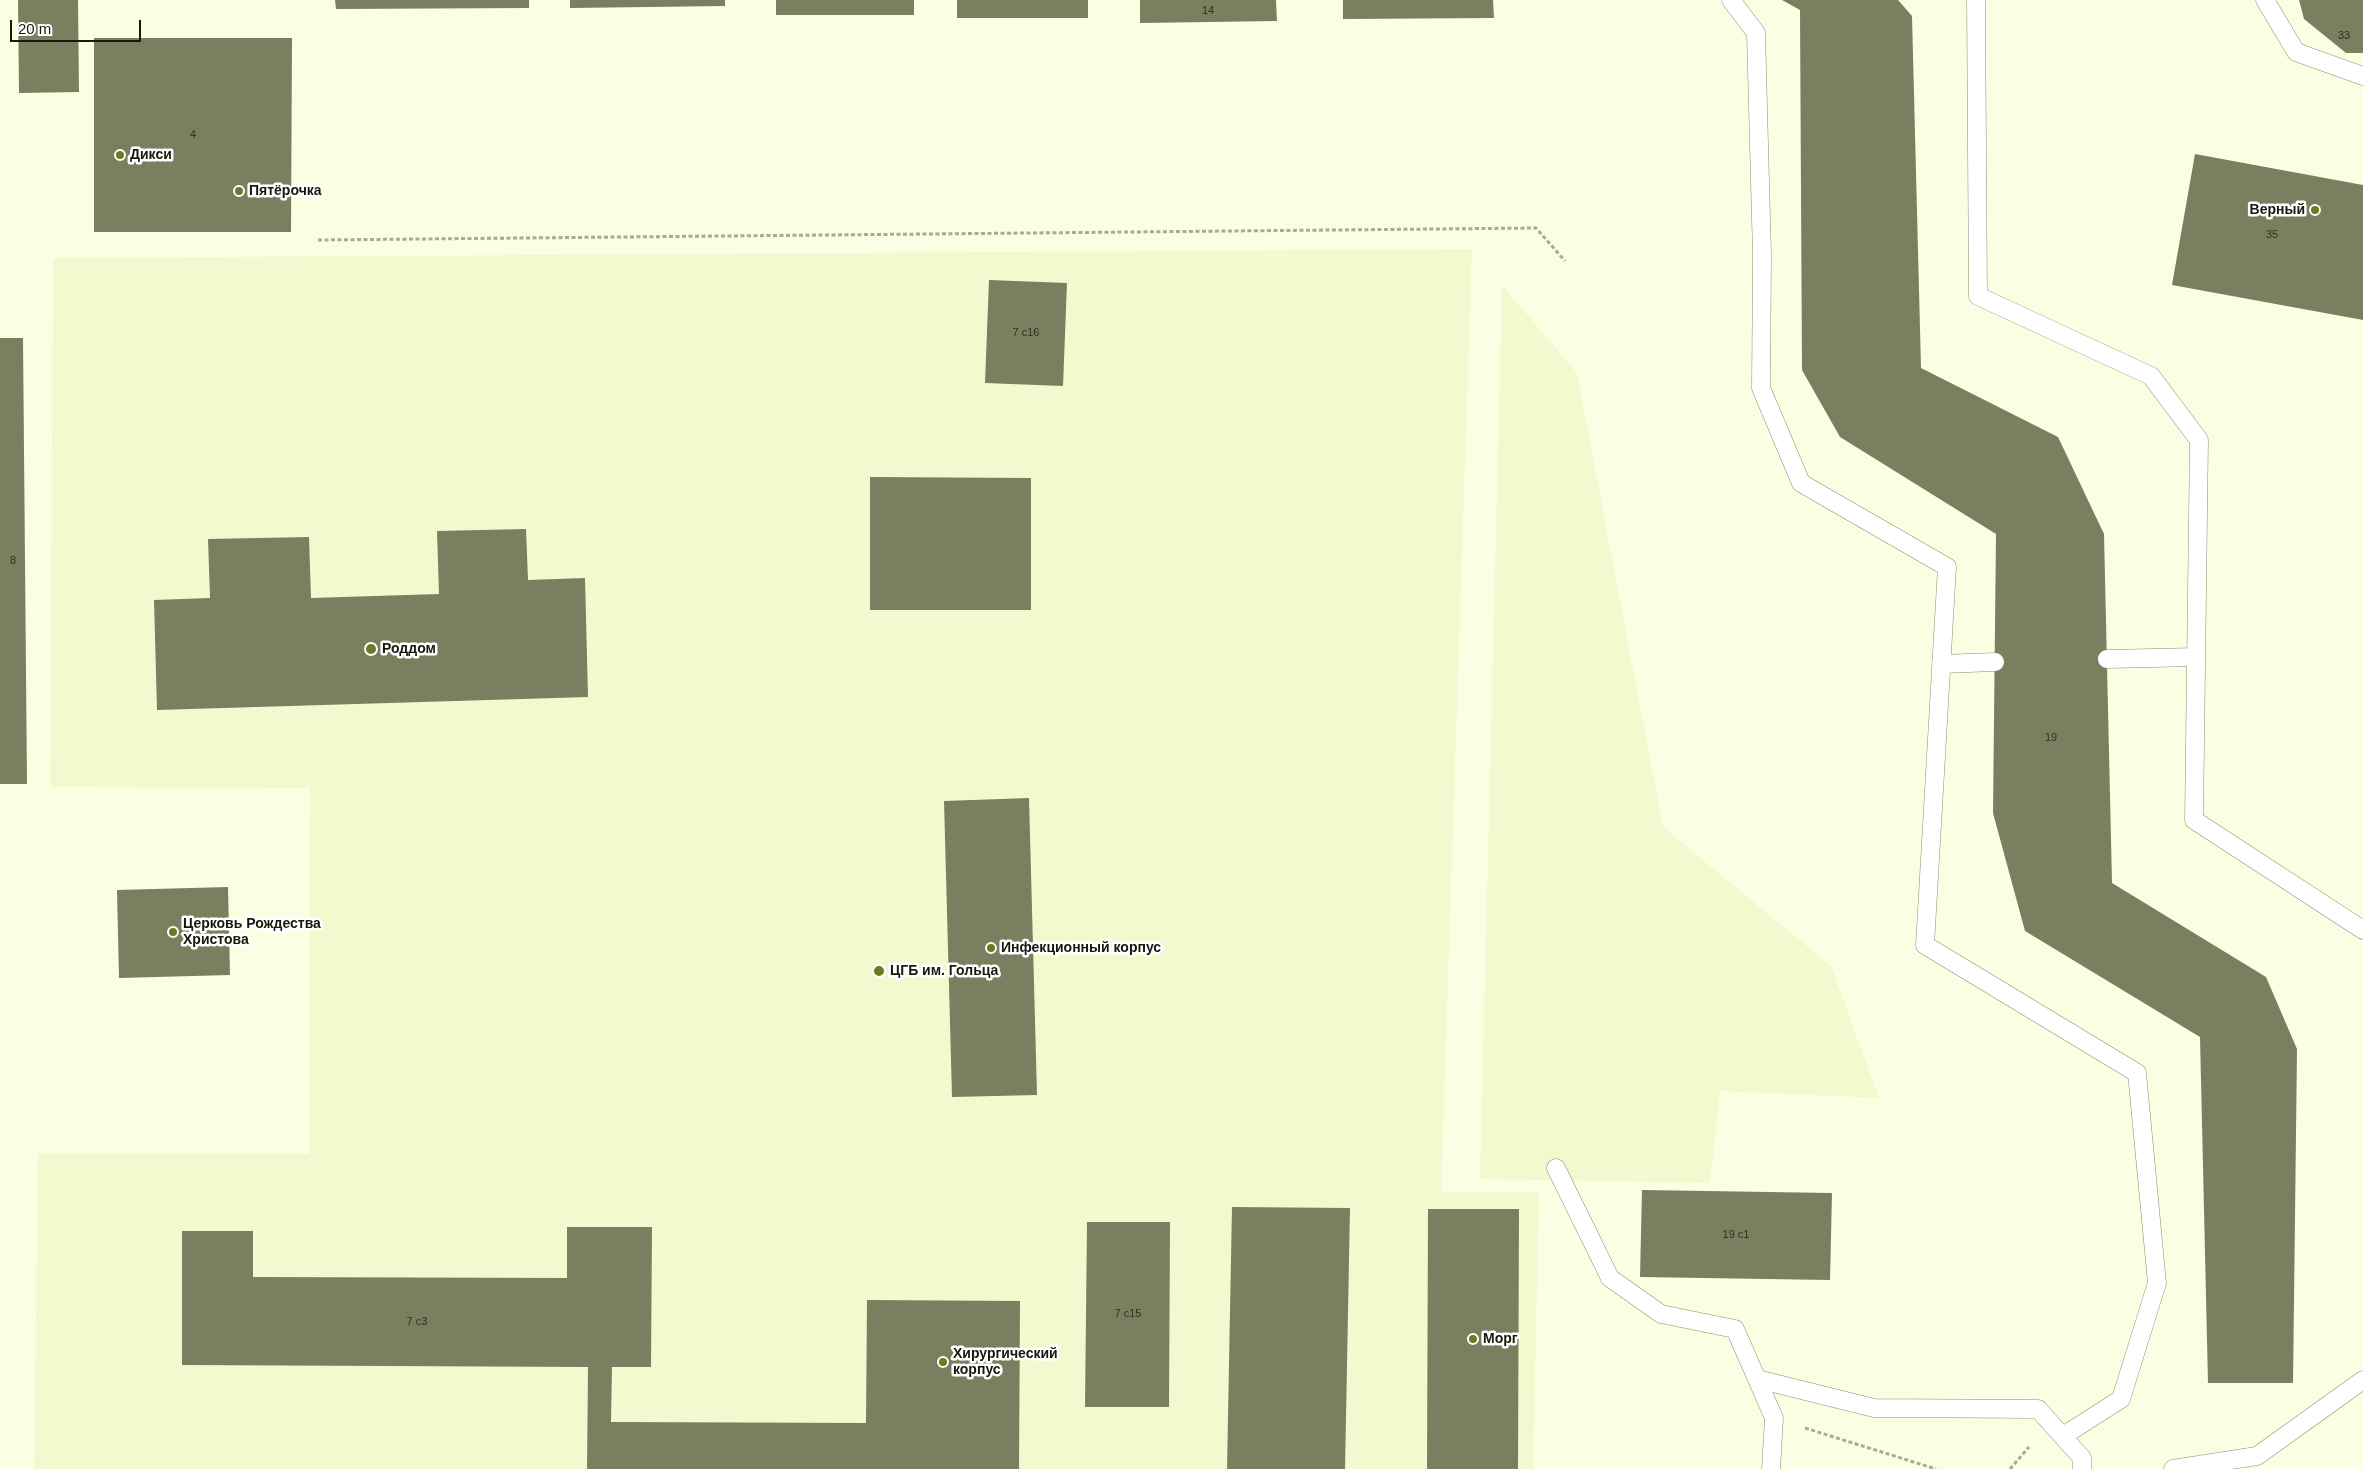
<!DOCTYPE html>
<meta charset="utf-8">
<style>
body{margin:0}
#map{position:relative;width:2363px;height:1469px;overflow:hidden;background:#f9ffe2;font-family:Helvetica,sans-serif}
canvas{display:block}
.scale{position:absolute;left:10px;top:20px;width:131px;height:22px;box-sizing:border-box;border:2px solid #17190c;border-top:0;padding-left:6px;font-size:15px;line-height:18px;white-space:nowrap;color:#17190c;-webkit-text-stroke:4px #fff;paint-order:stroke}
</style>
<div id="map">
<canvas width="2363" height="1469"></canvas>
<div class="scale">20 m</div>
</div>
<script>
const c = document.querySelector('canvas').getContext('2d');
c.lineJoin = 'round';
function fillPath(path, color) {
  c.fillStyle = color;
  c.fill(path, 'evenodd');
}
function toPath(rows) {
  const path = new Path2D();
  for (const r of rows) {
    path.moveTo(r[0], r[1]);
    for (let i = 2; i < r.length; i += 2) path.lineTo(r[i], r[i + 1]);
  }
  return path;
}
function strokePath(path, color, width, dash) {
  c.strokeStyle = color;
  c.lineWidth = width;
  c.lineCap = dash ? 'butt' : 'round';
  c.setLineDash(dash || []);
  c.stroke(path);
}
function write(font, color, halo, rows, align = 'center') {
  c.font = font + ' Helvetica,sans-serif';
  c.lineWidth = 5;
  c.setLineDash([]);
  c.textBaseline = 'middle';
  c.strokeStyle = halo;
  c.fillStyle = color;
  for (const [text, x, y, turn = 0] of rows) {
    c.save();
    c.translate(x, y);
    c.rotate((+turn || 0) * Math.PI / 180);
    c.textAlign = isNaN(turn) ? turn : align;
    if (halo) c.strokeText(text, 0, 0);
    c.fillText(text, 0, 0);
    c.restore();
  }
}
fillPath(toPath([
 [1472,249,1441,1192,1539,1192,1533,1469,34,1469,38,1154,309,1154,310,788,50,787,53,258],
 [1502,285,1577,373,1663,827,1831,966,1879,1098,1720,1091,1710,1183,1480,1179]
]), '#f1facf');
fillPath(toPath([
 [18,0,78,0,79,92,19,93],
 [335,0,529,0,529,8,336,9],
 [570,0,725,0,725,6,570,8],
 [776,0,914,0,914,15,776,15],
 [957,0,1088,0,1088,18,957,18],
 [1140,0,1276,0,1277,21,1140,23],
 [1343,0,1493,0,1494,18,1343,19],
 [1782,0,1898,0,1912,16,1921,368,2058,437,2104,534,2112,883,2266,977,2297,1049,2293,1383,2208,1383,2200,1037,2025,931,1993,813,1996,534,1840,437,1802,370,1800,10],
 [2299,0,2363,0,2363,53,2346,53,2304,19],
 [94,38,292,38,291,232,94,232],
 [2195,154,2363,185,2363,320,2172,285],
 [989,280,1067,283,1063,386,985,383],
 [0,338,23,338,27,784,0,784],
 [870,477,1031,478,1031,610,870,610],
 [526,529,528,580,585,578,588,697,157,710,154,600,210,598,208,539,309,537,311,598,439,594,437,531],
 [1029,798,1037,1095,952,1097,944,801],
 [228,887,230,975,119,978,117,890],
 [1642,1190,1832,1193,1830,1280,1640,1277],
 [1232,1207,1350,1208,1345,1469,1227,1469],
 [1428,1209,1519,1209,1518,1469,1427,1469],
 [1087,1222,1170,1222,1169,1407,1085,1407],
 [567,1227,652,1227,651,1367,612,1367,611,1422,866,1423,867,1300,1020,1301,1019,1469,587,1469,588,1367,182,1365,182,1231,253,1231,253,1277,567,1278]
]), '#797f5f');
const service = toPath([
 [1731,0,1756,33,1762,255,1761,388,1801,483,1947,567,1925,945,2137,1073,2157,1283,2121,1399,2063,1436],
 [1976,0,1978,296,2151,376,2199,440,2194,820,2363,930],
 [2265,0,2296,52,2363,76],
 [2107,659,2196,657],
 [1941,664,1995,662],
 [1556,1168,1610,1278,1661,1314,1735,1329,1774,1418,1771,1469],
 [1757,1379,1874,1408,2038,1409,2082,1458,2082,1469],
 [2173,1469,2257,1456,2363,1380]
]);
strokePath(service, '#899070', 19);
strokePath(toPath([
 [318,240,1536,228,1565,261],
 [1805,1428,1936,1469],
 [2010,1469,2029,1447]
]), '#a8ac95', 3, [4, 2.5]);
strokePath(service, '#fff', 18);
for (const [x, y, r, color] of [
 [120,155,5,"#6d7925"],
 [239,191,5,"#6d7925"],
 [2315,210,5,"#6d7925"],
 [371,649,6,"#6d7925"],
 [173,932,5,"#6d7925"],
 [991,948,5,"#6d7925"],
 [879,971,6,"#6d7925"],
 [1473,1339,5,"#6d7925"],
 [943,1362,5,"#6d7925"]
]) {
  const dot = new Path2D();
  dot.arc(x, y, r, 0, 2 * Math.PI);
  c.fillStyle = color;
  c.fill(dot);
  strokePath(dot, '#fff', 2);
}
write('11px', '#303221', null, [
 ["14",1208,11],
 ["33",2344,36],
 ["4",193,135],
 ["35",2272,235],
 ["7 с16",1026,333],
 ["8",13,561],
 ["19",2051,738],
 ["19 с1",1736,1235],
 ["7 с15",1128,1314],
 ["7 с3",417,1322]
]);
write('bold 14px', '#17190c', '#fff', [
 ["Дикси",130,155],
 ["Пятёрочка",249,191],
 ["Верный",2305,210,"right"],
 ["Роддом",382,649],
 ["Церковь Рождества",183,924],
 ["Христова",183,940],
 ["Инфекционный корпус",1001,948],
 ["ЦГБ им. Гольца",890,971],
 ["Морг",1483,1339],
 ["Хирургический",953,1354],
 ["корпус",953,1370]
], 'left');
</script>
